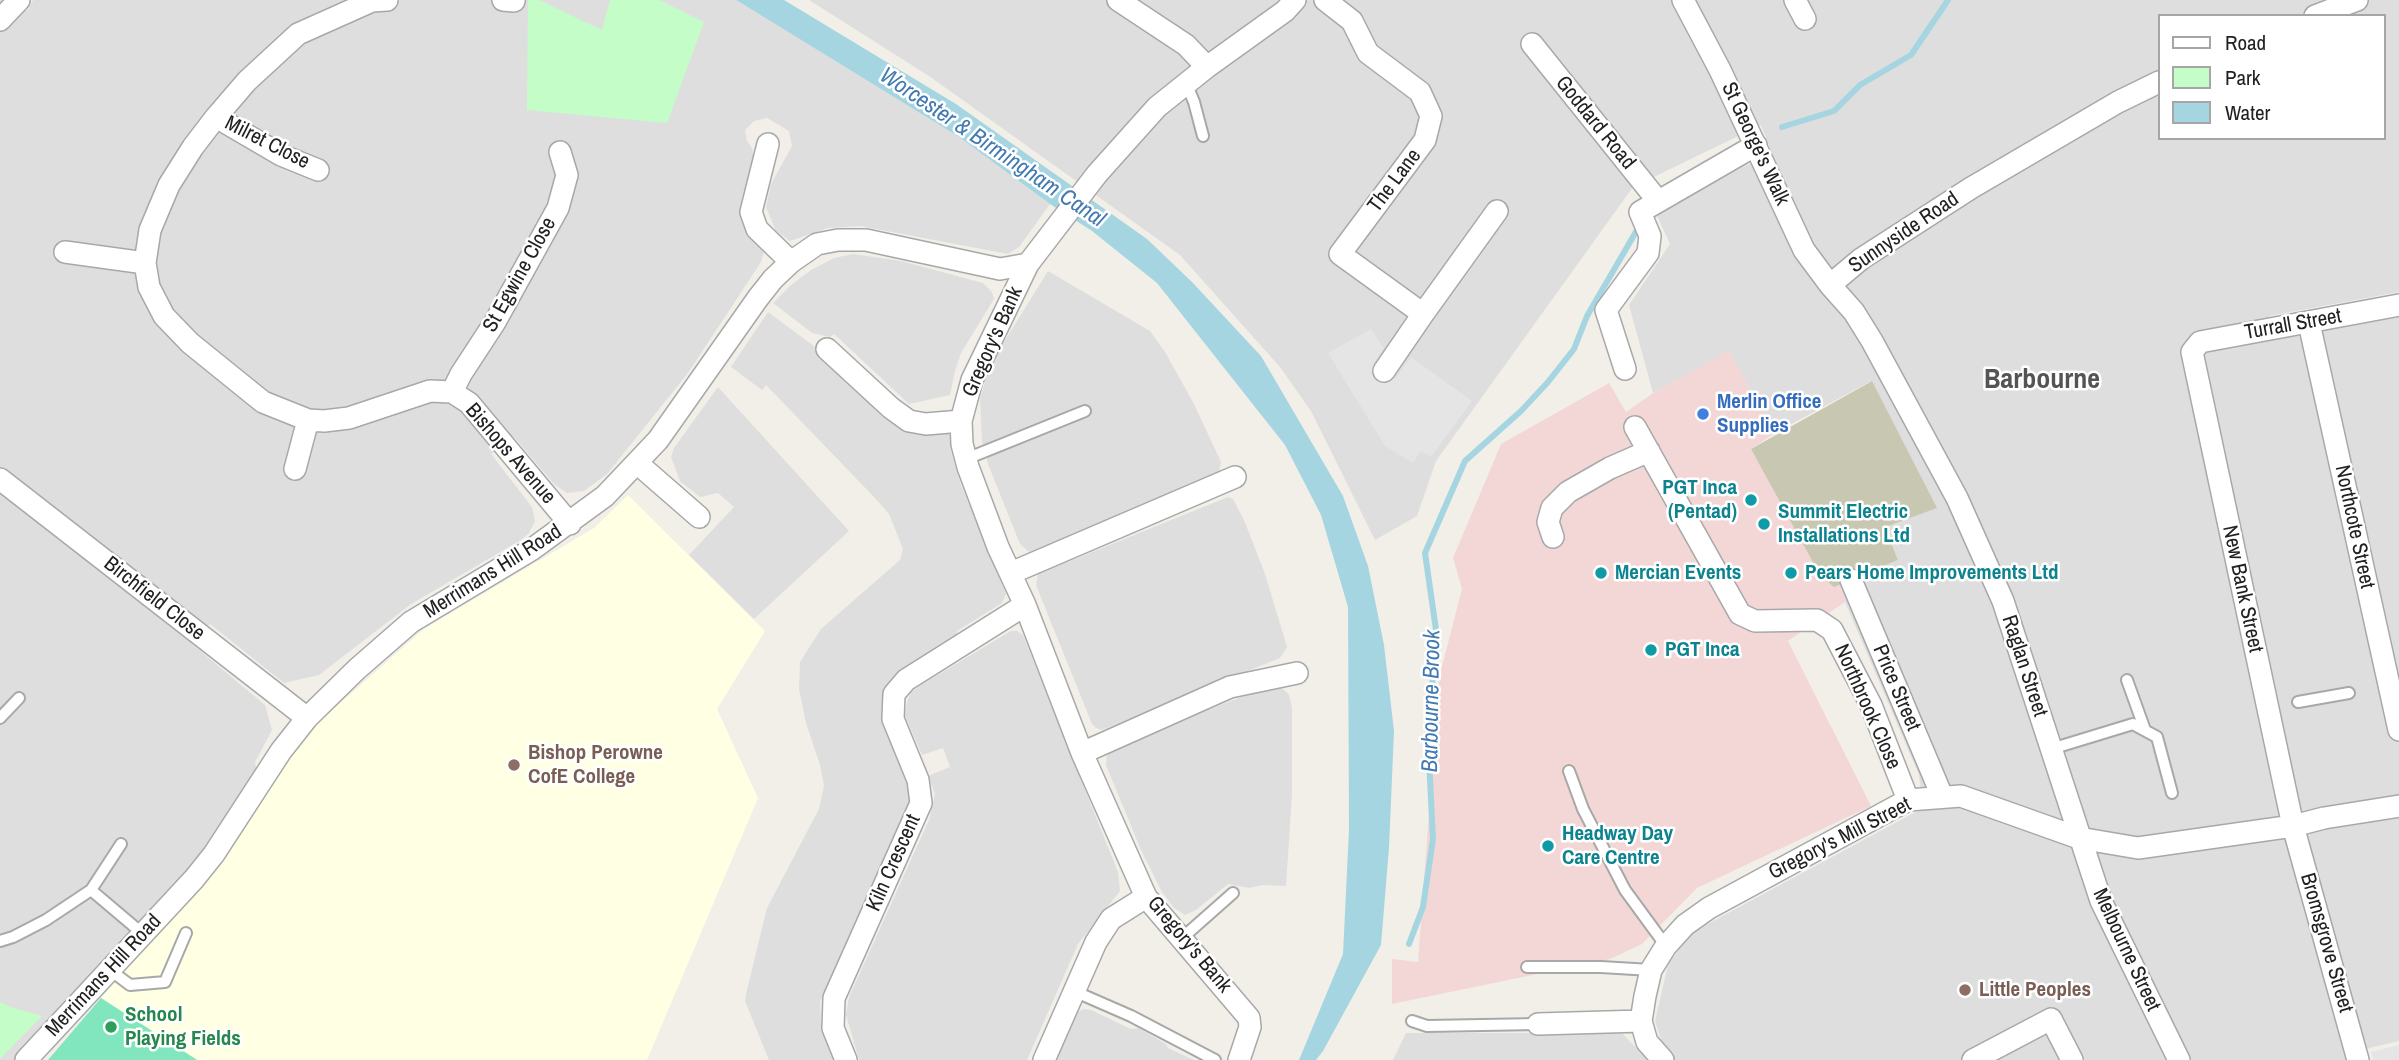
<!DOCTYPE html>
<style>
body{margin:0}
#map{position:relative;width:2399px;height:1060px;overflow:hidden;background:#f2efe8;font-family:"Archivo Narrow",sans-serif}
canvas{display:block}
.legend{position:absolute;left:2158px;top:14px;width:228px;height:126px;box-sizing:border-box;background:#fff;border:2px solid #a6a6a6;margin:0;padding:9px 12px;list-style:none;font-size:21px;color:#212121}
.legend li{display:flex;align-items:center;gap:14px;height:35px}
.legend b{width:35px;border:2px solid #a6a6a6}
</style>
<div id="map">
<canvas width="2399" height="1060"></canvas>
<ul class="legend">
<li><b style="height:9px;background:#fff"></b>Road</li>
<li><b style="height:19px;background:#c4fdc8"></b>Park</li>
<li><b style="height:19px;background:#a6d5e2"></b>Water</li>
</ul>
</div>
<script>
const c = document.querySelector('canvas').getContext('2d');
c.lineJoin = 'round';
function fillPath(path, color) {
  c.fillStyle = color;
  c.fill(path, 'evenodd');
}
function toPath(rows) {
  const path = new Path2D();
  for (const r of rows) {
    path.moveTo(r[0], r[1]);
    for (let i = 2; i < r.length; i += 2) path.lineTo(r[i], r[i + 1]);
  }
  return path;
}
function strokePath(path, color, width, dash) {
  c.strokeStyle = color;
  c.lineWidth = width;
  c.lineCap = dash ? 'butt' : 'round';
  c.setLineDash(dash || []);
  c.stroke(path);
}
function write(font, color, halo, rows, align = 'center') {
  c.font = font + ' "Archivo Narrow",sans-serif';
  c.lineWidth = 5;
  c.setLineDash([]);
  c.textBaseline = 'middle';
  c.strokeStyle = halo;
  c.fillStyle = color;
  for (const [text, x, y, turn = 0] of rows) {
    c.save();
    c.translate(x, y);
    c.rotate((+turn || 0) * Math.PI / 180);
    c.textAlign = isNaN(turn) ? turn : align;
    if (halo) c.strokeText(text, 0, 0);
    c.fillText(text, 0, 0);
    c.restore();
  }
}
fillPath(toPath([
 [0,0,12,0,27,11,33,0,736,0,959,137,1050,204,1019,247,1008,254,860,226,828,228,790,241,776,231,766,207,771,184,792,146,789,131,767,118,754,121,745,130,747,141,752,148,755,160,742,197,746,220,764,252,761,262,688,373,607,474,584,491,567,493,554,484,514,437,491,454,532,507,535,521,529,533,521,540,411,604,319,675,284,683,210,624,192,644,265,705,272,730,255,762,259,785,214,854,26,1060,0,1060],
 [809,0,2399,0,2399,292,2269,316,2276,338,2399,315,2399,1041,2348,1053,2350,1060,1393,1060,1406,1033,1622,1033,1641,1053,1661,1040,1655,1021,1668,965,1691,933,1923,808,1919,775,1845,602,1840,583,1898,560,1885,527,1871,381,1775,433,1729,352,1653,393,1629,305,1670,244,1657,216,1712,182,1772,153,1761,125,1633,187,1436,461,1417,516,1375,540,1311,411,1280,367,1180,255,929,76],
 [2159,16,2383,16,2383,138,2159,138],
 [853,254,901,261,983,283,992,292,994,299,961,353,955,371,950,395,909,404,834,334,830,337,812,333,773,303,791,285,811,270,834,258],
 [1048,271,1150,331,1165,352,1194,404,1221,462,1219,472,1213,480,1029,552,1020,544,988,464,982,441,980,398,991,363],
 [768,312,827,356,887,411,949,430,951,452,960,482,1006,594,1002,603,957,631,959,637,890,681,885,687,882,709,905,770,911,803,820,1002,821,1025,835,1060,769,1060,745,1001,746,994,767,908,819,809,824,786,820,765,806,723,799,689,800,662,821,629,900,560,903,549,889,514,875,498,766,385,762,390,731,367],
 [718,387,849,531,754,619,689,555,734,507,718,493,700,497,680,481,671,457,674,448],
 [1228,497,1233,499,1244,520,1265,574,1287,647,1280,658,1102,730,1096,728,1092,724,1036,585,1038,574],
 [1011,631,1017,631,1023,635,1118,872,1120,891,1078,944,1027,1060,859,1060,846,1015,849,997,929,820,935,794,928,776,950,767,943,748,922,755,905,716,907,702,911,692,924,683],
 [1271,685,1281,687,1289,695,1292,707,1292,794,1286,886,1263,885,1249,888,1228,884,1196,910,1185,915,1174,908,1162,892,1141,850,1106,765,1107,753,1110,749],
 [1084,1009,1091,1010,1131,1029,1138,1028,1166,1044,1168,1048,1194,1060,1051,1060,1072,1015]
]), '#dfdede');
fillPath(toPath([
 [1729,351,1775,433,1751,449,1834,586,1840,583,1845,602,1788,641,1871,806,1697,888,1642,944,1610,959,1392,1004,1392,959,1418,962,1439,678,1462,589,1453,558,1501,444,1609,383,1626,412,1653,393]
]), '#f3d7d6');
fillPath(toPath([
 [628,495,765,631,717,709,758,798,647,1060,197,1060,101,998,235,843,306,733,424,629,594,528]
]), '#ffffe4');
fillPath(toPath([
 [1872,381,1937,508,1885,527,1898,560,1834,587,1820,575,1751,449]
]), '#c8c8b2');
fillPath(toPath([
 [528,0,539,0,602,30,610,0,659,0,704,22,667,123,527,110],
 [0,1002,11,1007,42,1016,0,1059]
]), '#c4fdc8');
fillPath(toPath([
 [101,998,191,1056,197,1060,48,1060]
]), '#81e6be');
fillPath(toPath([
 [1371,329,1384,348,1373,364,1395,379,1411,357,1472,401,1431,457,1421,451,1413,463,1385,446,1328,353],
 [2399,1045,2399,1060,2373,1060,2371,1052]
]), '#e5e5e5');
fillPath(toPath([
 [736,0,784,0,956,104,1147,239,1192,282,1261,356,1343,496,1368,566,1384,645,1394,731,1389,848,1381,945,1323,1051,1316,1060,1299,1060,1343,954,1349,829,1348,607,1321,515,1285,445,1157,283,1092,231,1050,204,959,137]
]), '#a6d5e2');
strokePath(toPath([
 [1782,127,1834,111,1860,85,1911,55,1948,0],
 [1409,944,1423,907,1433,839,1427,719,1438,644,1425,553,1465,461,1521,411,1548,382,1574,349,1587,316,1637,230]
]), '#a6d5e2', 6);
const lane = toPath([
 [1186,83,1194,102,1203,136],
 [966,459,1085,411],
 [2127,680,2145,730],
 [2298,702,2349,693],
 [0,718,19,698],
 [2051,749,2133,724,2157,737,2172,793],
 [1569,771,1583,809,1625,890,1666,946],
 [121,844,91,890,143,934],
 [1181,939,1233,893],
 [0,941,13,937,46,920,91,890],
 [1527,967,1601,967,1651,970],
 [110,970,130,985,165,982,186,933],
 [1076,992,1131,1016,1215,1060],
 [1412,1021,1427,1026,1538,1024]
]);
const street = toPath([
 [387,0,372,1,298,34,247,81,216,117,193,147,169,185,150,230,145,263,149,287,164,316,190,343,263,402,308,420,324,421,349,418,430,391,452,392,469,403,570,524],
 [503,0,514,1],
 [1118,0,1186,45,1207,67],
 [1325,0,1352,21,1368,53,1420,92,1431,116,1425,140,1340,254,1423,314,1497,211],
 [1683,0,1720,70,1804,250,1830,285],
 [1795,0,1805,19],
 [2315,16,2357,0],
 [0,20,19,0],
 [1532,44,1658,201],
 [2159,82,2118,102,1971,188,1861,259,1830,285,1854,312,1872,341,1957,498,2003,601,2101,901,2179,1060],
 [216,117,281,155,318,170],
 [768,144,751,212,757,229,791,262],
 [65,252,145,263],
 [2309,323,2399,730],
 [827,349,891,408,909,421,926,424,961,421],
 [1625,369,1606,310,1648,253,1650,236,1640,212,1756,145],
 [1384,371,1423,314],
 [452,392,461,374,495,322,558,208,567,175,560,152],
 [1635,427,1740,614,1755,621,1817,620,1832,630,1871,705,1908,800],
 [637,463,699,517],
 [295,469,308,420],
 [0,479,307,718],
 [1553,537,1548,522,1552,508,1568,492,1610,468,1649,451],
 [1011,573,1235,477],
 [1851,580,1942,796],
 [1082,753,1230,687,1297,673],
 [1538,1024,1641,1021],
 [26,1060,194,879,214,854,281,751,307,718,357,669,411,622,531,550,605,496,658,440,758,298,773,279,791,262,817,244,838,240,866,240,1000,269,1028,264],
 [846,1060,833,1028,834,998,921,803,918,780,893,719,894,694,906,680,1025,605],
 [1044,1060,1096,942,1111,919,1146,897],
 [1239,1060,1250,1027,1249,1018,1146,897,1082,753,1025,605,998,547,968,467,962,444,961,421,972,380,1028,264,1097,174,1157,107,1207,67,1285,11,1295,0],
 [1663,1060,1647,1042,1641,1021,1645,996,1651,970,1666,946,1685,925,1709,908,1908,800,1961,796,2079,838,2138,848,2293,826,2324,818,2399,806],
 [1973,1060,2051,1019,2072,1060],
 [2358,1060,2293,826,2192,352,2200,342,2399,305]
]);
strokePath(lane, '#a8a8a8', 14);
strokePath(street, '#a8a8a8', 24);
strokePath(lane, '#fff', 10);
strokePath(street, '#fff', 21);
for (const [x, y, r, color] of [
 [1703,414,7,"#3f7fe0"],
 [1751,500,7,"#0f9aa8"],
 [1764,524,7,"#0f9aa8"],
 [1601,573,7,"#0f9aa8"],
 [1791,573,7,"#0f9aa8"],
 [1651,650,7,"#0f9aa8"],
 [514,765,7,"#8d6e63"],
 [1548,846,7,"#0f9aa8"],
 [1965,990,7,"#8d6e63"],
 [111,1027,7,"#2e9e5b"]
]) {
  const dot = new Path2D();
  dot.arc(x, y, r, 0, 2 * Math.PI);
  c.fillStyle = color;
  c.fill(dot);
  strokePath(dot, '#fff', 2.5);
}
write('21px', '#212121', '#fff', [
 ["Goddard Road",1595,123,51],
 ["Milret Close",267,143,27],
 ["St George's Walk",1755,144,65],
 ["The Lane",1395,181,-53],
 ["Sunnyside Road",1904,233,-34],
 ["St Egwine Close",520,275,-61],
 ["Turrall Street",2293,325,-10],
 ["Gregory's Bank",993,342,-66],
 ["Bishops Avenue",510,454,49],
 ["Northcote Street",2354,527,78],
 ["Merrimans Hill Road",493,572,-32],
 ["New Bank Street",2242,589,78],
 ["Birchfield Close",154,599,38],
 ["Raglan Street",2024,666,72],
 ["Price Street",1896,688,67],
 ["Northbrook Close",1867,707,66],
 ["Gregory's Mill Street",1840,839,-27],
 ["Kiln Crescent",894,863,-66],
 ["Bromsgrove Street",2326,943,74],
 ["Gregory's Bank",1189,945,50],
 ["Melbourne Street",2126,950,65],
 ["Merrimans Hill Road",104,976,-47]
]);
write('bold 21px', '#366cbe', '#fff', [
 ["Merlin Office",1717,402],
 ["Supplies",1717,426]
], 'left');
write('bold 21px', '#0d838f', '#fff', [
 ["PGT Inca",1737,488,"right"],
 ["(Pentad)",1737,512,"right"],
 ["Summit Electric",1778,512],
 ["Installations Ltd",1778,536],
 ["Mercian Events",1615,573],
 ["Pears Home Improvements Ltd",1805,573],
 ["PGT Inca",1665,650],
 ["Headway Day",1562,834],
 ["Care Centre",1562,858]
], 'left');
write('bold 21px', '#785e54', '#fff', [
 ["Bishop Perowne",528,753],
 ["CofE College",528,777],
 ["Little Peoples",1979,990]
], 'left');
write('bold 21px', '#27864d', '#fff', [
 ["School",125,1015],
 ["Playing Fields",125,1039]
], 'left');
write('italic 23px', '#427ab1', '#fff', [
 ["Worcester & Birmingham Canal",992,148,34],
 ["Barbourne Brook",1432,701,-89]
]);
write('bold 28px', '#545454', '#fff', [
 ["Barbourne",2042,380]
]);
</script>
